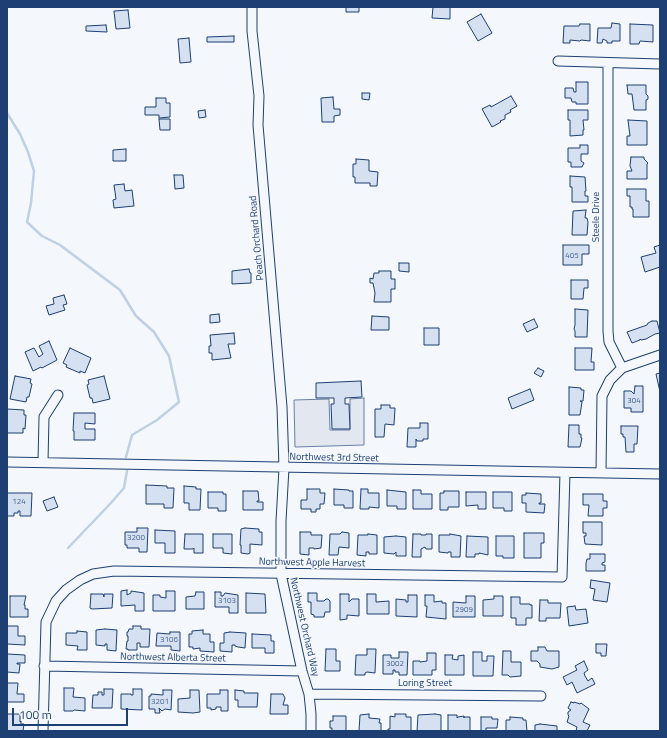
<!DOCTYPE html>
<style>
body{margin:0}
#map{position:relative;width:667px;height:738px;overflow:hidden;background:#f4f7fb;font-family:"Titillium Web",sans-serif}
canvas{display:block}
.frame{position:absolute;inset:0;border:8px solid #1d3f73;pointer-events:none}
.scale{position:absolute;left:12px;top:708px;width:116px;height:18px;box-sizing:border-box;border:2px solid #1d3f73;border-top:0;padding-left:5px;font-size:12px;line-height:14px;white-space:nowrap;color:#1d3f73;-webkit-text-stroke:3px #f4f7fb;paint-order:stroke}
</style>
<div id="map">
<canvas width="667" height="738"></canvas>
<div class="frame"></div>
<div class="scale">100 m</div>
</div>
<script>
const c = document.querySelector('canvas').getContext('2d');
c.lineJoin = 'round';
function fillPath(path, color) {
  c.fillStyle = color;
  c.fill(path, 'evenodd');
}
function toPath(rows) {
  const path = new Path2D();
  for (const r of rows) {
    path.moveTo(r[0], r[1]);
    for (let i = 2; i < r.length; i += 2) path.lineTo(r[i], r[i + 1]);
  }
  return path;
}
function strokePath(path, color, width, dash) {
  c.strokeStyle = color;
  c.lineWidth = width;
  c.lineCap = dash ? 'butt' : 'round';
  c.setLineDash(dash || []);
  c.stroke(path);
}
function write(font, color, halo, rows, align = 'center') {
  c.font = font + ' "Titillium Web",sans-serif';
  c.lineWidth = 3;
  c.setLineDash([]);
  c.textBaseline = 'middle';
  c.strokeStyle = halo;
  c.fillStyle = color;
  for (const [text, x, y, turn = 0] of rows) {
    c.save();
    c.translate(x, y);
    c.rotate((+turn || 0) * Math.PI / 180);
    c.textAlign = isNaN(turn) ? turn : align;
    if (halo) c.strokeText(text, 0, 0);
    c.fillText(text, 0, 0);
    c.restore();
  }
}
const parking = toPath([
 [364,398,364,445,295,447,294,400,329,399,330,430,350,430,350,399,364,398]
]);
fillPath(parking, '#e3e8f0');
strokePath(parking, '#687fa3', 1);
strokePath(toPath([
 [7,113,20,134,28,152,34,171,31,203,27,222,42,236,60,245,120,290,136,316,154,332,169,356,179,402,157,420,132,435,126,457],
 [68,548,110,504,124,488,127,471]
]), '#bed0e5', 2.5);
const building = toPath([
 [346,7,359,7,359,12,346,12,346,7],
 [433,7,450,7,450,19,432,18,433,7],
 [128,10,130,28,116,29,114,11,128,10],
 [481,14,492,33,478,41,467,22,481,14],
 [612,23,620,24,620,41,612,41,612,43,607,43,607,41,603,39,602,43,597,43,598,28,611,28,612,23],
 [580,24,590,24,590,41,581,40,580,41,570,40,570,43,563,43,564,26,579,26,580,24],
 [630,24,653,25,653,42,640,41,639,44,630,44,630,24],
 [106,25,107,32,86,31,86,26,106,25],
 [234,36,234,42,207,42,207,37,234,36],
 [189,38,191,62,180,63,178,39,189,38],
 [576,82,588,82,588,104,576,104,576,102,572,102,571,98,565,98,565,88,573,88,574,92,576,92,576,82],
 [627,85,646,85,646,94,648,96,648,99,646,100,646,110,634,110,632,94,628,94,627,85],
 [362,93,370,93,369,100,362,99,362,93],
 [511,96,517,106,510,110,511,112,505,115,505,119,500,121,501,122,492,127,482,109,490,105,491,107,511,96],
 [333,97,334,109,340,109,340,115,334,116,334,122,322,122,321,98,333,97],
 [156,98,166,98,166,103,170,103,170,117,159,118,159,115,145,115,145,107,156,107,156,98],
 [205,110,206,117,199,118,198,111,205,110],
 [568,110,588,110,588,120,583,120,584,130,583,130,583,135,570,136,570,120,568,120,568,110],
 [159,119,170,119,170,130,160,130,159,119],
 [628,120,647,121,647,145,627,145,627,136,630,136,628,120],
 [580,145,588,145,588,154,581,154,581,161,584,163,582,167,571,167,571,162,568,162,568,148,580,148,580,145],
 [126,149,126,161,113,161,113,150,126,149],
 [631,157,644,157,644,159,648,163,647,164,647,179,627,179,627,171,632,171,630,166,631,157],
 [356,159,369,160,369,171,378,172,377,186,370,186,370,183,355,183,355,177,353,177,353,164,356,164,356,159],
 [174,175,183,175,184,188,175,189,174,175],
 [570,176,585,177,586,191,585,191,585,196,588,196,588,202,572,202,572,187,570,187,570,176],
 [124,184,125,191,132,190,134,206,114,208,113,200,116,199,114,185,124,184],
 [627,189,646,189,646,201,649,201,649,217,633,217,633,209,632,209,632,207,630,207,630,196,627,196,627,189],
 [586,210,585,218,587,218,588,222,587,235,572,235,573,211,586,210],
 [563,245,589,245,589,254,582,254,582,265,563,265,563,245],
 [660,245,660,267,645,272,641,257,656,253,654,247,660,245],
 [399,263,409,263,409,272,399,271,399,263],
 [249,269,250,273,251,273,251,283,232,284,232,271,249,269],
 [379,271,391,271,391,279,395,279,395,289,391,289,391,302,374,302,375,293,373,283,370,283,370,278,373,279,374,273,379,273,379,271],
 [571,280,588,280,588,288,584,288,583,299,571,299,571,280],
 [64,295,67,304,63,305,65,310,49,315,46,306,54,304,53,298,64,295],
 [575,309,588,310,587,337,575,337,575,331,574,329,575,325,575,309],
 [219,314,220,322,210,323,210,315,219,314],
 [372,316,389,317,389,330,371,330,372,316],
 [534,319,538,327,527,332,523,324,534,319],
 [652,321,657,321,660,333,655,334,646,339,641,340,640,339,640,340,632,343,627,332,647,325,648,323,652,321],
 [424,328,439,328,439,345,424,345,424,328],
 [234,333,235,344,228,344,231,358,212,360,212,353,209,353,209,346,211,346,210,335,234,333],
 [49,341,57,360,42,368,41,367,33,371,25,352,34,348,39,357,43,354,39,346,49,341],
 [70,348,91,358,85,373,80,371,80,373,66,367,67,365,63,363,70,348],
 [575,348,592,348,591,362,594,362,594,370,575,370,575,348],
 [538,368,544,371,541,377,534,373,538,368],
 [660,373,660,392,656,374,660,373],
 [15,376,31,379,30,383,32,384,29,397,27,397,26,402,10,399,15,376],
 [104,376,110,399,93,403,92,398,90,398,87,385,89,384,88,380,104,376],
 [361,381,362,397,345,398,345,404,349,404,350,429,332,429,331,404,334,404,334,398,316,398,316,383,361,381],
 [635,386,643,386,643,412,631,412,631,408,624,408,624,391,631,391,634,394,635,386],
 [569,387,581,388,581,390,584,390,583,401,580,401,582,402,580,415,569,415,569,387],
 [530,389,534,400,512,409,508,398,530,389],
 [381,405,390,405,390,408,395,408,394,425,385,424,384,437,375,437,375,409,381,409,381,405],
 [7,409,24,410,24,415,26,415,25,429,23,428,23,433,7,433,7,409],
 [74,413,95,413,95,424,85,423,85,429,95,429,95,440,74,440,74,431,73,431,74,413],
 [420,423,428,423,428,439,423,439,423,441,417,441,416,439,416,447,407,447,408,428,420,428,420,423],
 [569,425,579,425,579,434,581,434,581,438,582,438,580,447,568,447,569,425],
 [621,426,638,426,637,444,634,444,634,452,626,452,625,437,623,437,623,434,621,434,621,426],
 [146,485,167,486,167,488,174,488,173,508,164,508,164,504,146,504,146,485],
 [184,486,196,487,196,489,201,489,200,510,189,510,189,503,184,503,184,486],
 [307,489,320,489,320,493,325,493,324,504,320,504,320,509,316,509,316,512,311,512,311,509,301,509,301,500,307,500,307,489],
 [334,489,349,490,349,491,353,491,353,508,344,508,344,505,334,505,334,489],
 [361,489,368,489,368,493,379,493,379,508,369,507,369,509,360,509,361,489],
 [387,490,406,492,406,509,397,509,397,506,387,506,387,490],
 [413,490,421,490,421,494,432,494,432,509,413,509,413,490],
 [243,491,258,491,259,501,257,501,257,502,263,502,263,510,243,510,243,491],
 [444,491,459,491,459,507,448,507,448,510,440,510,440,493,444,493,444,491],
 [208,492,223,492,223,494,226,494,226,511,218,511,218,508,208,508,208,492],
 [466,492,486,492,486,509,478,509,478,505,466,506,466,492],
 [493,492,512,492,512,511,504,511,504,508,493,508,493,492],
 [7,493,32,493,31,516,20,516,20,511,18,511,18,513,14,513,14,516,8,516,7,515,7,493],
 [526,493,541,494,541,503,539,503,539,504,545,504,544,513,526,512,526,503,522,503,522,495,526,495,526,493],
 [583,494,603,494,603,501,607,501,607,508,603,508,603,516,588,516,589,505,583,505,583,494],
 [54,497,58,507,47,511,43,501,54,497],
 [583,522,602,522,602,545,585,544,584,536,586,536,586,533,583,533,583,522],
 [137,528,148,528,147,552,139,552,139,548,127,548,127,545,125,545,125,532,137,532,137,528],
 [245,528,259,529,259,532,262,532,262,545,250,544,250,553,248,554,241,553,241,545,240,545,241,529,245,528],
 [155,530,175,531,175,553,165,553,165,543,155,543,155,530],
 [300,532,311,532,311,535,322,535,321,548,314,549,314,548,309,548,309,555,300,554,300,532],
 [342,532,349,533,349,548,339,547,338,555,329,555,330,534,340,534,342,532],
 [524,533,544,533,544,543,541,543,541,558,524,558,524,533],
 [185,534,203,534,203,553,194,553,194,548,193,549,184,549,185,534],
 [213,534,232,534,232,554,223,553,223,548,213,548,213,534],
 [368,534,377,535,377,554,369,554,369,552,366,552,366,556,357,555,358,535,368,535,368,534],
 [413,534,421,534,421,535,426,535,426,534,432,534,432,549,426,549,425,547,421,549,421,557,412,557,413,534],
 [450,534,461,536,460,557,451,557,451,552,448,552,448,553,439,552,439,535,450,535,450,534],
 [396,536,406,537,406,556,396,556,396,552,394,554,384,553,384,537,396,536],
 [467,536,488,537,488,555,479,553,479,554,475,554,475,557,466,557,467,536],
 [496,536,514,536,514,558,503,558,503,556,496,556,496,536],
 [590,554,605,554,605,562,602,563,602,565,605,565,605,571,586,571,586,563,587,559,590,559,590,554],
 [591,580,610,583,607,602,593,600,595,589,590,588,591,580],
 [127,590,127,595,131,593,131,591,144,593,144,611,135,611,135,605,121,606,121,591,127,590],
 [166,591,175,591,175,611,153,611,153,595,160,595,160,597,166,598,166,591],
 [196,592,204,592,204,609,186,609,186,597,195,596,196,592],
 [215,592,221,592,221,596,223,596,225,593,238,595,238,613,229,613,229,607,215,607,215,592],
 [246,593,265,594,266,613,246,613,246,593],
 [308,593,317,593,317,601,324,601,326,599,328,599,330,601,330,612,325,612,324,617,314,617,314,615,311,614,311,602,308,602,308,593],
 [91,594,103,594,104,597,104,594,113,594,112,608,92,609,90,608,91,594],
 [340,594,349,594,349,602,352,599,359,599,359,616,347,615,347,619,340,620,340,594],
 [367,594,376,594,376,602,389,601,389,614,367,614,367,594],
 [408,595,417,595,417,617,396,616,396,599,406,600,406,602,408,602,408,595],
 [425,595,434,595,434,602,442,601,442,603,446,603,446,619,426,617,427,606,425,606,425,595],
 [10,596,26,596,24,605,25,605,25,609,28,609,28,617,10,617,10,596],
 [466,596,475,596,475,617,453,617,453,602,466,603,466,596],
 [494,596,503,596,503,616,483,616,483,600,494,599,494,596],
 [511,597,520,597,520,604,530,604,530,605,532,605,532,618,526,618,526,625,516,625,516,618,511,618,511,597],
 [540,600,548,600,548,603,561,603,560,618,546,618,546,621,539,621,540,600],
 [575,606,576,610,586,609,588,623,569,626,567,607,575,606],
 [7,626,18,626,18,636,25,636,25,645,7,644,7,626],
 [133,626,141,626,141,629,150,629,149,647,140,647,140,643,137,643,137,650,128,650,128,649,126,649,127,641,128,641,128,636,127,636,127,632,128,632,129,629,133,629,133,626],
 [105,629,117,630,116,651,107,650,107,644,105,644,105,646,96,645,96,630,105,629],
 [203,630,203,634,210,634,210,642,214,642,214,652,200,651,200,648,193,649,193,647,189,647,189,634,192,634,192,631,203,630],
 [77,631,87,632,87,650,77,650,78,646,66,645,66,633,77,633,77,631],
 [170,632,180,632,180,651,171,650,171,646,156,646,157,633,170,634,170,632],
 [230,632,246,633,245,648,238,647,235,646,235,645,232,645,232,652,220,651,220,643,224,643,224,633,230,632],
 [252,634,271,635,271,641,274,641,274,653,265,653,265,648,252,648,252,634],
 [596,644,607,644,606,656,601,656,601,653,596,653,596,644],
 [538,647,545,647,547,651,559,651,559,667,552,669,540,667,540,664,537,661,531,661,531,651,538,651,538,647],
 [326,649,336,649,336,661,340,661,340,671,325,671,326,649],
 [367,649,376,649,375,673,367,672,365,673,365,675,355,675,356,655,367,655,367,649],
 [503,651,511,651,511,662,521,662,521,676,510,677,508,675,502,675,503,651],
 [399,652,408,652,407,675,399,675,399,672,395,672,395,670,393,670,393,674,383,674,383,655,391,655,391,658,399,658,399,652],
 [473,652,482,652,482,661,487,661,487,656,494,656,493,676,473,676,473,652],
 [427,653,436,653,436,670,432,670,432,675,413,675,413,661,420,661,420,662,427,661,427,653],
 [7,654,25,655,25,663,17,663,17,664,20,664,19,673,7,672,7,654],
 [445,655,453,655,452,659,458,660,458,656,464,655,464,675,445,675,445,655],
 [584,661,588,670,584,673,585,676,588,681,592,678,595,684,577,693,572,682,567,685,563,677,577,670,575,666,584,661],
 [7,683,18,683,17,694,24,694,24,702,7,702,7,683],
 [64,688,74,688,73,697,85,698,85,711,74,710,73,711,64,711,64,688],
 [104,689,113,689,112,708,92,708,93,695,98,695,98,692,102,692,102,695,104,695,104,689],
 [133,689,142,689,142,710,121,709,121,694,131,694,131,695,133,695,133,689],
 [163,690,172,690,171,710,165,709,162,711,159,708,160,713,155,713,155,709,149,709,149,696,151,696,151,694,163,695,163,690],
 [190,690,199,690,200,712,193,713,178,712,178,699,190,698,190,690],
 [220,690,228,690,228,711,221,711,221,707,216,707,216,709,211,710,211,708,207,708,207,694,220,694,220,690],
 [235,690,244,691,244,693,258,693,257,707,238,707,238,700,235,700,235,690],
 [271,694,283,694,285,698,283,705,288,705,288,714,270,714,271,694],
 [571,702,574,703,574,702,580,704,581,703,589,709,583,722,590,725,587,731,576,731,577,727,567,722,569,716,568,715,568,712,571,710,568,708,571,702],
 [7,714,20,714,20,722,21,721,21,724,24,724,23,731,7,731,7,714],
 [369,714,369,718,380,719,379,723,381,723,381,731,359,731,360,715,369,714],
 [395,714,406,714,406,717,411,717,411,731,388,731,388,729,390,729,390,716,395,717,395,714],
 [435,714,441,715,441,731,417,731,418,715,435,714],
 [448,715,457,715,457,718,458,717,464,716,464,718,464,717,470,717,470,731,448,731,448,715],
 [333,716,346,716,346,731,332,731,332,728,330,728,330,721,333,721,333,716],
 [481,717,492,717,492,719,498,719,497,728,486,728,486,731,481,731,481,717],
 [510,717,523,718,523,720,526,720,527,731,506,731,506,720,510,720,510,717],
 [540,724,557,726,557,731,535,731,535,725,540,724]
]);
fillPath(building, '#d5e0f0');
strokePath(building, '#1d3f73', 1);
const minor = toPath([
 [252,7,252,31,259,96,258,125,282,407,284,468,281,521,281,574,302,671,309,694,311,714,311,731],
 [558,61,660,64],
 [608,63,608,331,609,342,622,368],
 [7,462,660,474],
 [43,462,44,417,58,395],
 [601,473,602,396,610,380,622,368,660,355],
 [44,666,302,671],
 [309,694,541,696],
 [43,731,46,622,56,601,66,590,80,580,93,574,114,571,562,577,565,473]
]);
strokePath(minor, '#1d3f73', 11);
strokePath(minor, '#f4f7fb', 9);
write('8px', '#4b6792', null, [
 ["405",572,256],
 ["304",634,401],
 ["124",19,502],
 ["3200",136,538],
 ["3103",227,601],
 ["2909",464,610],
 ["3106",169,640],
 ["3002",395,664],
 ["3201",160,702]
]);
write('10px', '#1d3f73', '#f4f7fb', [
 ["Steele Drive",597,217,-90],
 ["Peach Orchard Road",257,238,-95],
 ["Northwest 3rd Street",334,458,1],
 ["Northwest Apple Harvest",312,563,1],
 ["Northwest Orchard Way",304,627,77],
 ["Northwest Alberta Street",173,658,1],
 ["Loring Street",425,684]
]);
</script>
